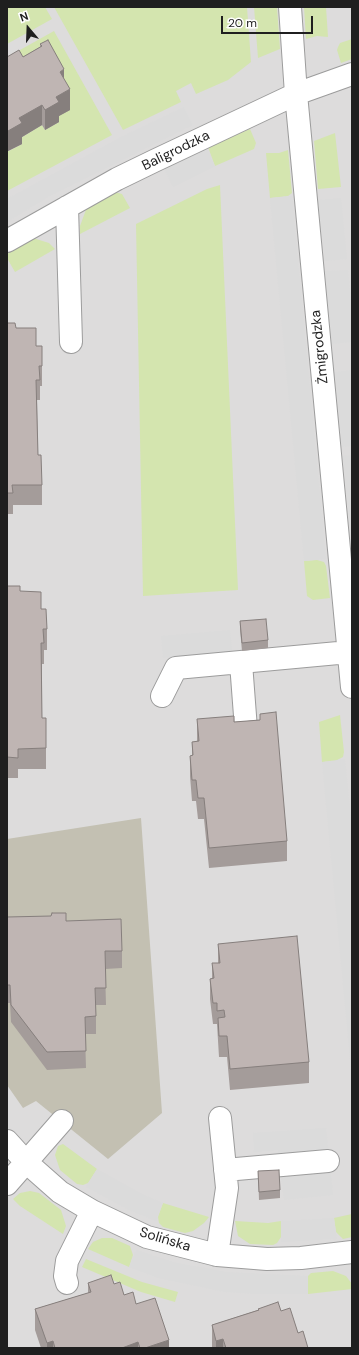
<!DOCTYPE html>
<meta charset="utf-8">
<style>
body{margin:0}
#map{position:relative;width:359px;height:1355px;overflow:hidden;background:#efeae6;font-family:"DM Sans",sans-serif}
canvas{display:block}
.frame{position:absolute;inset:0;border:8px solid #1f1f1f;pointer-events:none}
.north{position:absolute;left:8px;top:8px;width:40px;height:40px;-webkit-text-stroke:3px #fff;paint-order:stroke;rotate:341deg;font-size:11px;font-weight:700;line-height:16px;text-align:center;color:#1f1f1f}
.north::after{content:'';display:block;margin:auto;width:14px;height:18px;background:#1f1f1f;clip-path:polygon(50% 0,100% 100%,50% 72%,0 100%)}
.scale{position:absolute;left:221px;top:16px;width:92px;height:18px;box-sizing:border-box;border:2px solid #1f1f1f;border-top:0;padding-left:5px;font-size:12px;line-height:14px;white-space:nowrap;color:#1f1f1f;-webkit-text-stroke:3px #fff;paint-order:stroke}
</style>
<div id="map">
<canvas width="359" height="1355"></canvas>
<div class="frame"></div>
<div class="north">N</div>
<div class="scale">20 m</div>
</div>
<script>
const c = document.querySelector('canvas').getContext('2d');
c.lineJoin = 'round';
function fillPath(path, color) {
  c.fillStyle = color;
  c.fill(path, 'evenodd');
}
function toPath(rows) {
  const path = new Path2D();
  for (const r of rows) {
    path.moveTo(r[0], r[1]);
    for (let i = 2; i < r.length; i += 2) path.lineTo(r[i], r[i + 1]);
  }
  return path;
}
function strokePath(path, color, width, dash) {
  c.strokeStyle = color;
  c.lineWidth = width;
  c.lineCap = dash ? 'butt' : 'round';
  c.setLineDash(dash || []);
  c.stroke(path);
}
function write(font, color, halo, rows, align = 'center') {
  c.font = font + ' "DM Sans",sans-serif';
  c.lineWidth = 4;
  c.setLineDash([]);
  c.textBaseline = 'middle';
  c.strokeStyle = halo;
  c.fillStyle = color;
  for (const [text, x, y, turn = 0] of rows) {
    c.save();
    c.translate(x, y);
    c.rotate((+turn || 0) * Math.PI / 180);
    c.textAlign = isNaN(turn) ? turn : align;
    if (halo) c.strokeText(text, 0, 0);
    c.fillText(text, 0, 0);
    c.restore();
  }
}
fillPath(toPath([
 [7,7,352,7,352,1348,7,1348]
]), '#dddcdc');
fillPath(toPath([
 [141,818,162,1113,108,1159,36,1101,23,1108,7,1085,7,839]
]), '#c3c0b2');
fillPath(toPath([
 [7,7,45,7,52,19,7,44],
 [54,7,247,7,251,62,228,80,196,94,191,83,176,91,181,102,123,130],
 [254,7,277,7,280,49,258,58],
 [304,7,326,7,328,37,317,36,306,39],
 [54,31,112,135,7,191,7,149,9,151,22,144,19,139,42,125,45,130,59,122,11,55],
 [352,39,352,59,341,63,337,50,338,47,340,43],
 [250,129,256,143,254,149,215,166,208,147],
 [335,133,341,187,318,189,314,141],
 [288,150,292,193,288,196,270,198,266,153,279,153],
 [220,185,238,590,143,596,136,224,207,189],
 [115,192,122,194,130,208,80,234,80,226,87,207],
 [33,238,49,243,55,249,15,272,7,258,9,251],
 [317,560,324,562,326,566,330,598,313,600,307,596,304,561],
 [340,715,344,752,343,757,335,761,322,762,319,722],
 [63,1144,97,1169,88,1183,83,1185,77,1184,60,1170,55,1155,58,1146],
 [30,1191,39,1193,61,1210,66,1226,63,1234,20,1206,13,1199,20,1193],
 [163,1203,209,1217,204,1223,193,1231,185,1233,163,1227,159,1223,158,1217],
 [352,1214,352,1237,343,1239,336,1232,334,1218],
 [235,1221,268,1223,281,1221,281,1237,277,1243,273,1245,250,1244,238,1236],
 [102,1238,112,1238,130,1246,133,1255,129,1267,88,1249,93,1242],
 [86,1259,142,1282,178,1292,175,1302,141,1292,82,1267],
 [333,1271,346,1276,352,1284,352,1289,308,1294,308,1276,311,1273]
]), '#d4e5af');
fillPath(toPath([
 [184,107,193,125,48,197,7,222,7,199,121,137],
 [206,147,215,166,173,187,164,168],
 [292,196,326,559,304,561,270,198],
 [341,198,347,259,325,261,318,200],
 [348,270,352,314,352,342,332,344,325,271],
 [352,370,352,446,342,447,335,372],
 [352,455,352,548,343,456],
 [230,630,232,651,163,658,161,636],
 [345,759,352,830,352,1080,322,762],
 [326,1128,333,1195,284,1200,278,1150,254,1152,253,1133],
 [97,1169,142,1194,163,1203,156,1221,129,1210,86,1187],
 [334,1218,337,1239,281,1242,281,1221],
 [136,1250,173,1262,226,1272,308,1276,308,1294,253,1294,225,1292,158,1278,129,1267]
]), '#dbdbdb');
const minor = toPath([
 [290,7,296,94,352,687],
 [67,207,71,342],
 [7,241,117,179,154,161,296,94,352,74],
 [241,663,247,742],
 [162,696,176,668,349,652],
 [7,1141,26,1162,60,1192,92,1211,147,1237,217,1255,267,1259,301,1258,352,1252],
 [225,1170,328,1161],
 [7,1184,62,1121],
 [217,1255,227,1188,220,1118],
 [67,1283,65,1276,67,1261,92,1211]
]);
strokePath(minor, '#9c9c9c', 24);
strokePath(minor, '#fff', 22);
fillPath(toPath([
 [40,44,64,80,70,110,59,116,59,122,45,130,42,125,22,137,22,144,8,151,7,149,7,57,23,57,40,47],
 [7,323,16,328,36,346,42,366,42,386,40,386,40,400,37,400,38,455,42,485,42,505,13,505,13,514,7,514],
 [7,586,20,591,41,609,47,629,47,650,44,650,44,664,42,664,42,718,46,718,46,769,18,769,18,778,7,778],
 [240,621,268,640,268,648,242,651,240,629],
 [260,714,287,841,287,861,209,868,204,819,198,819,196,801,192,801,190,776,190,756,192,755,192,742,197,741,197,719,234,722,260,720],
 [7,917,66,921,122,951,122,968,105,969,106,1005,96,1005,96,1034,85,1034,86,1068,47,1070,11,1022,10,1003,7,1003],
 [218,944,309,1062,309,1083,230,1090,227,1057,219,1057,217,1024,213,1024,210,999,210,979,212,978,212,963,218,963],
 [258,1171,280,1190,280,1198,259,1200],
 [88,1283,114,1284,124,1295,136,1304,169,1348,41,1348,35,1330,35,1309,88,1293],
 [258,1309,281,1311,308,1348,212,1348,212,1325,258,1310]
]), '#a49c9a');
fillPath(toPath([
 [64,69,64,90,60,72],
 [70,89,70,110,59,116,59,122,45,130,45,110,56,97],
 [42,105,42,125,22,137,22,144,8,151,8,131,19,118],
 [223,1339,223,1348,216,1348,216,1341],
 [169,1340,169,1348,145,1348],
 [53,1341,53,1348,47,1348,47,1343],
 [138,1342,138,1348,122,1348]
]), '#867f7d');
const building = toPath([
 [48,40,64,69,60,72,70,89,56,97,59,102,45,110,42,105,19,118,22,123,8,131,7,128,7,66,8,65,7,64,7,57,19,50,23,57,42,46,40,44,48,40],
 [7,323,15,323,16,328,36,328,36,346,42,346,42,366,39,366,40,380,36,380,38,455,41,455,42,485,12,485,13,493,7,493,7,323],
 [7,586,20,586,20,591,41,592,41,609,46,609,47,629,43,629,44,643,41,643,42,718,46,718,46,748,18,749,18,758,7,757,7,586],
 [266,619,268,640,242,643,240,621,266,619],
 [276,712,287,841,209,848,204,798,198,798,196,780,192,780,190,756,193,755,192,742,199,741,197,719,234,716,234,722,260,720,260,714,276,712],
 [52,913,66,913,66,921,121,919,122,951,105,951,106,988,95,988,96,1016,85,1017,86,1051,47,1052,11,1005,10,985,7,985,7,917,51,916,52,913],
 [297,936,309,1062,230,1069,227,1036,219,1036,218,1018,225,1017,224,1010,217,1011,217,1003,213,1003,210,979,214,978,212,963,220,963,218,944,297,936],
 [279,1170,280,1190,259,1192,258,1171,279,1170],
 [111,1275,114,1284,120,1282,124,1295,133,1292,136,1304,155,1298,169,1340,145,1348,140,1348,138,1342,122,1348,55,1348,53,1341,47,1343,35,1309,91,1292,88,1283,111,1275],
 [278,1302,281,1311,290,1308,298,1333,303,1331,308,1348,226,1348,223,1339,216,1341,212,1325,259,1310,258,1309,278,1302]
]);
fillPath(building, '#bfb5b3');
strokePath(building, '#867f7d', 1);
write('14px', '#1f1f1f', '#fff', [
 ["Baligrodzka",176,151,-26],
 ["Żmigrodzka",320,347,-96],
 ["Solińska",165,1240,17]
]);
</script>
